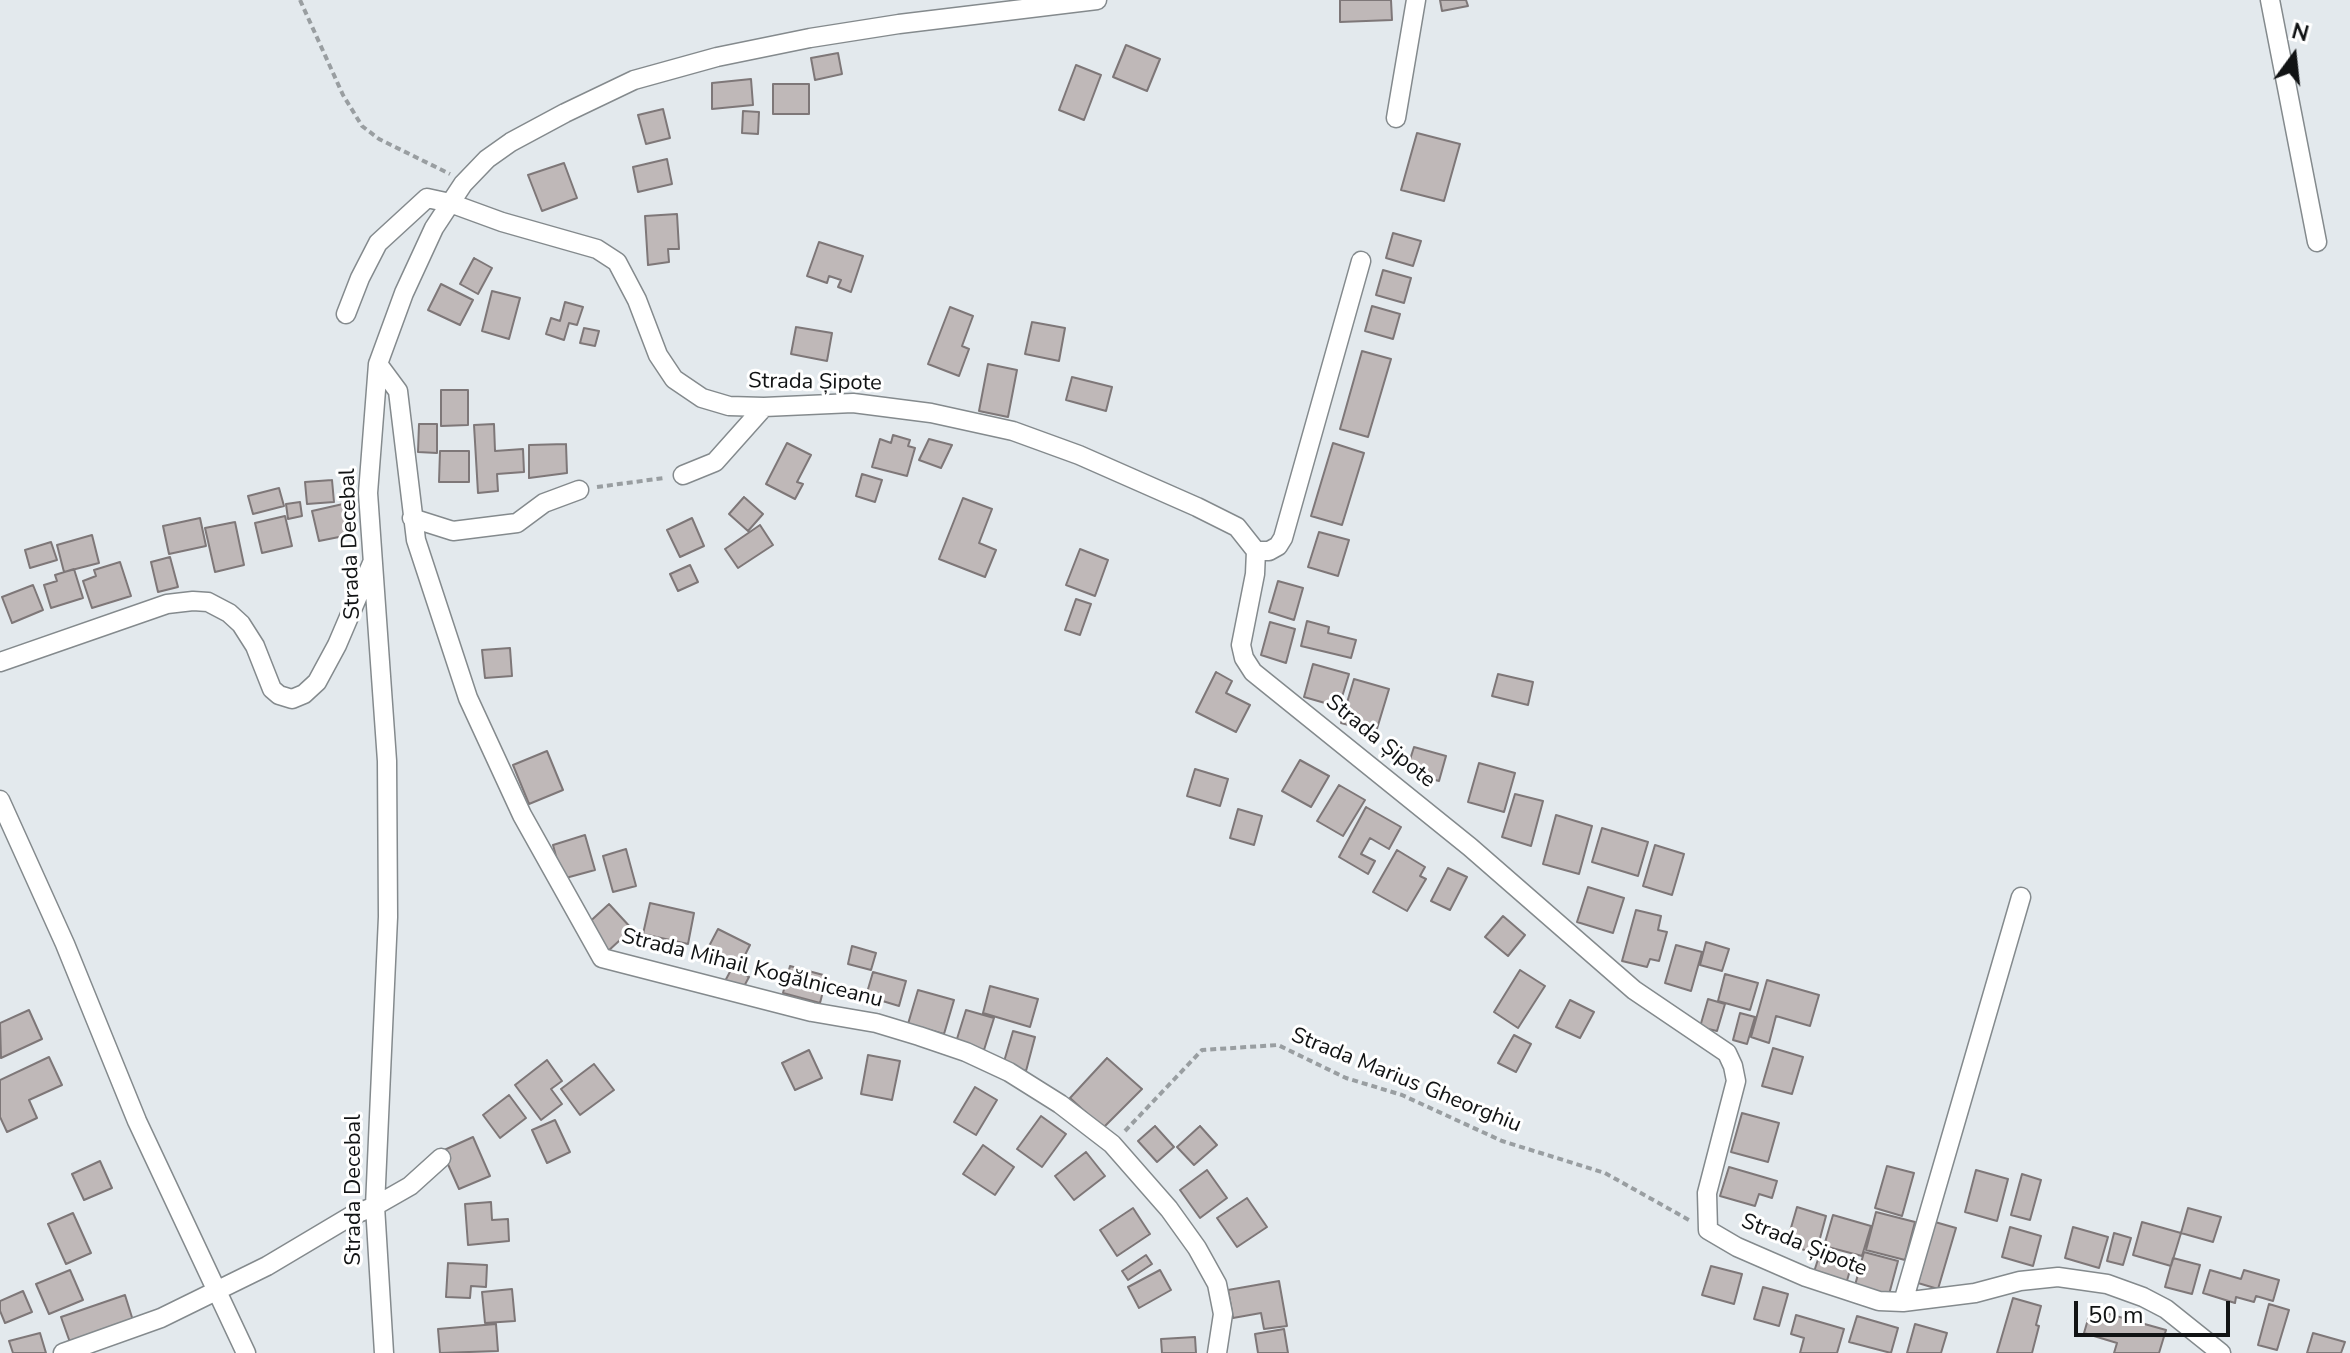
<!DOCTYPE html>
<meta charset="utf-8">
<style>
body{margin:0}
#map{position:relative;width:2350px;height:1353px;overflow:hidden;background:#e3e9ed;font-family:"Nunito Sans",sans-serif}
canvas{display:block}
.north{position:absolute;left:2254px;top:16px;width:80px;height:80px;-webkit-text-stroke:6px #fff;paint-order:stroke;rotate:15deg;font-size:22px;font-weight:700;line-height:32px;text-align:center;color:#111314}
.north::after{content:'';display:block;margin:auto;width:28px;height:36px;background:#111314;clip-path:polygon(50% 0,100% 100%,50% 72%,0 100%)}
.scale{position:absolute;left:2074px;top:1301px;width:156px;height:36px;box-sizing:border-box;border:4px solid #111314;border-top:0;padding-left:10px;font-size:24px;line-height:28px;white-space:nowrap;color:#111314;-webkit-text-stroke:6px #fff;paint-order:stroke}
</style>
<div id="map">
<canvas width="2350" height="1353"></canvas>
<div class="north">N</div>
<div class="scale">50 m</div>
</div>
<script>
const c = document.querySelector('canvas').getContext('2d');
c.lineJoin = 'round';
function fillPath(path, color) {
  c.fillStyle = color;
  c.fill(path, 'evenodd');
}
function toPath(rows) {
  const path = new Path2D();
  for (const r of rows) {
    path.moveTo(r[0], r[1]);
    for (let i = 2; i < r.length; i += 2) path.lineTo(r[i], r[i + 1]);
  }
  return path;
}
function strokePath(path, color, width, dash) {
  c.strokeStyle = color;
  c.lineWidth = width;
  c.lineCap = dash ? 'butt' : 'round';
  c.setLineDash(dash || []);
  c.stroke(path);
}
function write(font, color, halo, rows, align = 'center') {
  c.font = font + ' "Nunito Sans",sans-serif';
  c.lineWidth = 6;
  c.setLineDash([]);
  c.textBaseline = 'middle';
  c.strokeStyle = halo;
  c.fillStyle = color;
  for (const [text, x, y, turn = 0] of rows) {
    c.save();
    c.translate(x, y);
    c.rotate((+turn || 0) * Math.PI / 180);
    c.textAlign = isNaN(turn) ? turn : align;
    if (halo) c.strokeText(text, 0, 0);
    c.fillText(text, 0, 0);
    c.restore();
  }
}
const building = toPath([
 [1340,0,1391,0,1392,20,1340,22,1340,0],
 [1440,0,1466,0,1468,6,1442,11,1440,0],
 [1126,45,1160,59,1147,91,1113,77,1126,45],
 [838,53,842,74,815,80,811,58,838,53],
 [1076,65,1101,75,1084,120,1059,110,1076,65],
 [751,79,753,105,712,109,712,83,751,79],
 [773,84,809,84,809,114,773,114,773,84],
 [663,109,670,138,646,144,638,115,663,109],
 [743,111,759,112,758,134,742,133,743,111],
 [1417,133,1460,144,1444,201,1401,190,1417,133],
 [667,159,672,184,638,192,633,167,667,159],
 [564,163,577,198,542,211,528,175,564,163],
 [677,214,679,249,668,249,669,262,648,265,645,216,677,214],
 [1393,233,1421,241,1413,266,1386,258,1393,233],
 [819,242,863,256,851,292,838,287,841,280,829,276,827,283,807,276,819,242],
 [474,258,492,268,478,294,460,284,474,258],
 [1383,270,1411,278,1404,303,1376,295,1383,270],
 [441,284,473,300,460,325,428,310,441,284],
 [492,291,520,298,509,339,482,331,492,291],
 [565,302,583,307,577,325,569,323,564,340,546,334,551,318,560,321,565,302],
 [1372,306,1400,314,1393,339,1365,331,1372,306],
 [950,307,973,316,962,346,969,349,959,376,928,364,950,307],
 [1032,322,1065,328,1059,361,1025,354,1032,322],
 [796,327,832,333,827,361,791,354,796,327],
 [584,328,599,331,595,346,580,343,584,328],
 [1362,351,1391,359,1368,437,1340,429,1362,351],
 [988,364,1017,370,1008,417,979,411,988,364],
 [1072,377,1112,387,1106,411,1066,400,1072,377],
 [441,390,468,390,468,425,441,426,441,390],
 [419,424,437,424,437,453,418,452,419,424],
 [494,424,495,451,523,449,524,472,497,474,498,491,478,493,474,425,494,424],
 [893,435,910,440,908,446,915,448,907,476,872,467,880,439,891,443,893,435],
 [929,439,952,445,941,468,919,460,929,439],
 [787,443,811,455,797,482,803,484,795,499,766,484,787,443],
 [1333,443,1364,453,1342,525,1311,516,1333,443],
 [566,444,567,473,529,478,529,445,566,444],
 [440,451,469,451,469,482,439,482,440,451],
 [862,474,882,480,875,502,856,496,862,474],
 [332,480,334,502,307,504,305,482,332,480],
 [279,488,284,506,253,514,248,496,279,488],
 [744,497,763,514,748,531,729,514,744,497],
 [963,498,992,509,979,543,996,550,985,577,939,559,963,498],
 [300,502,302,516,288,519,286,504,300,502],
 [343,504,349,535,319,541,312,511,343,504],
 [285,516,292,546,262,553,255,523,285,516],
 [200,518,206,546,169,554,163,526,200,518],
 [692,518,704,546,680,557,667,530,692,518],
 [235,522,244,565,215,572,205,528,235,522],
 [760,525,773,545,738,568,725,549,760,525],
 [1319,532,1349,540,1338,576,1308,567,1319,532],
 [92,535,99,563,64,572,57,545,92,535],
 [51,542,57,560,30,568,25,550,51,542],
 [1080,549,1108,560,1095,596,1066,585,1080,549],
 [170,557,178,587,158,592,151,562,170,557],
 [120,562,131,596,92,608,83,581,96,576,94,570,120,562],
 [690,565,698,582,678,591,670,574,690,565],
 [74,569,83,598,51,608,44,585,57,581,55,575,74,569],
 [1278,581,1303,588,1294,620,1269,612,1278,581],
 [33,585,43,610,12,623,2,597,33,585],
 [1076,599,1091,604,1080,635,1065,630,1076,599],
 [1307,621,1329,627,1328,633,1356,640,1351,658,1301,646,1307,621],
 [1270,622,1295,629,1286,663,1261,655,1270,622],
 [510,648,512,676,485,678,482,650,510,648],
 [1313,664,1349,674,1339,707,1304,697,1313,664],
 [1216,672,1232,681,1226,693,1250,705,1236,732,1196,712,1216,672],
 [1498,674,1533,682,1528,705,1492,696,1498,674],
 [1354,679,1389,689,1376,732,1341,723,1354,679],
 [1414,747,1446,756,1439,781,1406,772,1414,747],
 [547,751,563,790,529,804,513,765,547,751],
 [1300,760,1329,776,1311,807,1282,791,1300,760],
 [1479,763,1515,773,1504,812,1468,802,1479,763],
 [1195,769,1228,779,1220,806,1187,796,1195,769],
 [1339,785,1365,800,1343,836,1317,821,1339,785],
 [1515,794,1543,801,1531,846,1502,837,1515,794],
 [1366,807,1401,827,1389,849,1370,838,1361,854,1375,861,1368,874,1339,857,1366,807],
 [1238,809,1262,816,1254,845,1230,838,1238,809],
 [1556,815,1592,826,1579,874,1543,864,1556,815],
 [1602,828,1648,842,1638,876,1592,862,1602,828],
 [585,835,595,870,562,879,553,845,585,835],
 [1655,845,1684,854,1672,895,1643,886,1655,845],
 [626,849,636,886,613,892,603,856,626,849],
 [1397,850,1425,867,1420,876,1426,879,1407,911,1373,892,1397,850],
 [1448,868,1467,877,1450,910,1431,901,1448,868],
 [1588,887,1624,898,1613,933,1577,922,1588,887],
 [650,903,694,913,688,944,643,934,650,903],
 [609,904,632,929,607,952,584,927,609,904],
 [1636,910,1661,916,1658,930,1667,932,1659,961,1650,959,1647,967,1622,961,1636,910],
 [1503,916,1525,935,1508,956,1485,937,1503,916],
 [718,929,750,945,739,967,707,950,718,929],
 [1706,942,1729,949,1722,971,1700,965,1706,942],
 [1676,945,1702,952,1691,991,1665,983,1676,945],
 [852,946,876,953,871,970,848,964,852,946],
 [790,966,827,976,820,1003,783,993,790,966],
 [732,968,749,977,741,992,724,983,732,968],
 [1520,970,1545,986,1518,1028,1494,1012,1520,970],
 [873,972,906,981,899,1006,866,996,873,972],
 [1725,974,1758,983,1750,1010,1718,1001,1725,974],
 [1767,980,1819,995,1810,1026,1776,1016,1769,1043,1751,1037,1767,980],
 [990,986,1038,999,1030,1027,983,1013,990,986],
 [918,990,954,1000,944,1034,908,1024,918,990],
 [1708,999,1725,1004,1717,1031,1700,1027,1708,999],
 [1570,1000,1594,1012,1580,1038,1556,1027,1570,1000],
 [29,1010,42,1039,1,1058,0,1023,29,1010],
 [966,1010,994,1018,984,1050,956,1042,966,1010],
 [1740,1013,1755,1017,1747,1044,1733,1040,1740,1013],
 [1013,1031,1035,1037,1026,1071,1003,1065,1013,1031],
 [1514,1035,1531,1044,1516,1072,1498,1063,1514,1035],
 [1773,1048,1803,1057,1792,1094,1762,1086,1773,1048],
 [809,1050,822,1078,795,1090,782,1063,809,1050],
 [868,1055,900,1061,892,1100,861,1094,868,1055],
 [49,1057,62,1085,29,1100,37,1118,7,1132,0,1117,0,1080,49,1057],
 [1107,1058,1142,1089,1103,1128,1070,1098,1107,1058],
 [547,1060,562,1081,551,1089,562,1104,541,1120,515,1085,547,1060],
 [594,1064,614,1090,580,1115,561,1089,594,1064],
 [975,1087,997,1100,976,1135,954,1122,975,1087],
 [509,1095,526,1118,500,1138,483,1115,509,1095],
 [1742,1113,1779,1123,1768,1162,1731,1152,1742,1113],
 [1041,1116,1066,1134,1042,1167,1017,1149,1041,1116],
 [555,1120,570,1152,547,1163,532,1130,555,1120],
 [1155,1126,1174,1147,1157,1162,1138,1141,1155,1126],
 [1200,1126,1217,1145,1194,1165,1177,1147,1200,1126],
 [473,1137,490,1176,459,1189,442,1151,473,1137],
 [983,1145,1014,1167,995,1195,963,1174,983,1145],
 [1086,1152,1105,1176,1074,1200,1055,1176,1086,1152],
 [100,1161,112,1188,84,1200,72,1174,100,1161],
 [1887,1166,1914,1173,1902,1216,1875,1208,1887,1166],
 [1729,1167,1777,1181,1772,1198,1759,1194,1755,1206,1720,1196,1729,1167],
 [1207,1170,1227,1198,1200,1218,1180,1190,1207,1170],
 [1976,1170,2008,1179,1997,1221,1965,1212,1976,1170],
 [2022,1174,2041,1180,2030,1220,2011,1215,2022,1174],
 [1247,1198,1267,1227,1237,1247,1217,1218,1247,1198],
 [491,1202,492,1220,508,1219,509,1241,468,1245,465,1204,491,1202],
 [1797,1207,1826,1216,1816,1253,1786,1245,1797,1207],
 [1133,1208,1150,1234,1117,1256,1100,1230,1133,1208],
 [2188,1208,2221,1217,2213,1242,2181,1233,2188,1208],
 [1876,1212,1915,1222,1905,1260,1866,1250,1876,1212],
 [73,1213,91,1253,66,1264,48,1224,73,1213],
 [1833,1215,1871,1226,1862,1256,1824,1246,1833,1215],
 [1935,1222,1956,1228,1938,1289,1918,1283,1935,1222],
 [2142,1222,2181,1233,2171,1266,2133,1255,2142,1222],
 [2010,1227,2041,1236,2033,1266,2002,1257,2010,1227],
 [2073,1227,2108,1237,2099,1268,2065,1258,2073,1227],
 [2114,1233,2131,1238,2123,1265,2107,1261,2114,1233],
 [1821,1250,1853,1260,1846,1284,1813,1275,1821,1250],
 [1864,1252,1898,1261,1888,1298,1854,1289,1864,1252],
 [1146,1255,1152,1264,1128,1280,1122,1271,1146,1255],
 [2173,1258,2200,1265,2192,1294,2165,1287,2173,1258],
 [448,1263,487,1265,486,1287,471,1286,470,1298,446,1297,448,1263],
 [1711,1266,1742,1274,1734,1304,1702,1295,1711,1266],
 [70,1270,83,1300,49,1314,36,1284,70,1270],
 [1160,1270,1171,1290,1139,1308,1128,1287,1160,1270],
 [2210,1270,2241,1279,2244,1270,2279,1280,2273,1301,2256,1296,2254,1302,2236,1297,2235,1303,2203,1293,2210,1270],
 [1279,1281,1287,1326,1264,1329,1261,1313,1233,1318,1228,1290,1279,1281],
 [1763,1287,1788,1294,1779,1326,1754,1319,1763,1287],
 [512,1289,515,1321,485,1323,482,1292,512,1289],
 [23,1291,32,1312,5,1323,0,1311,0,1301,23,1291],
 [125,1295,135,1327,72,1348,61,1317,125,1295],
 [2013,1298,2041,1306,2036,1325,2039,1326,2032,1353,1997,1353,2013,1298],
 [2269,1304,2289,1310,2277,1350,2258,1345,2269,1304],
 [2091,1309,2166,1330,2159,1353,2114,1353,2117,1343,2084,1333,2091,1309],
 [1796,1315,1844,1329,1837,1353,1800,1353,1804,1338,1791,1334,1796,1315],
 [1857,1316,1898,1328,1891,1353,1849,1342,1857,1316],
 [496,1324,498,1351,440,1353,438,1329,496,1324],
 [1915,1324,1947,1333,1941,1353,1907,1353,1915,1324],
 [1284,1329,1288,1353,1258,1353,1255,1334,1284,1329],
 [40,1333,46,1353,13,1353,9,1341,40,1333],
 [2313,1333,2345,1342,2341,1353,2307,1353,2313,1333],
 [1195,1337,1196,1353,1162,1353,1161,1339,1195,1337]
]);
fillPath(building, '#bfb8b8');
strokePath(building, '#7e7778', 2);
const minor = toPath([
 [2270,0,2317,242],
 [1396,118,1416,0],
 [346,314,360,278,378,243,427,198,450,203,502,222,597,249,617,262,637,300,658,355,674,379,702,398,729,406,764,407,853,403,931,413,1013,431,1079,455,1197,507,1237,527,1256,551,1255,574,1241,645,1244,658,1253,672,1470,847,1634,990,1727,1053,1733,1066,1736,1081,1707,1193,1708,1230,1737,1247,1806,1277,1879,1301,1903,1302,1975,1293,2020,1281,2058,1277,2107,1284,2143,1297,2166,1309,2221,1353],
 [378,364,398,391,416,540,468,698,522,815,602,958,812,1012,876,1023,919,1036,966,1052,1009,1072,1060,1104,1112,1144,1169,1209,1197,1248,1217,1284,1223,1314,1217,1353],
 [683,475,715,462,764,407],
 [412,518,453,531,517,523,544,503,579,490],
 [1256,551,1269,551,1278,546,1283,538,1361,261],
 [0,662,167,604,193,601,208,602,229,613,241,624,255,646,272,689,279,695,292,699,304,694,317,682,337,645,372,563],
 [0,800,65,944,137,1121,246,1353],
 [1903,1302,2021,897],
 [63,1353,161,1318,267,1266,351,1216,375,1206,410,1186,441,1158],
 [384,1353,375,1206,388,917,387,761,368,493,378,364,404,293,434,228,463,184,487,159,511,142,565,113,634,80,717,57,810,38,899,24,1097,0]
]);
strokePath(minor, '#848a8d', 21);
strokePath(toPath([
 [300,0,343,95,362,126,379,139,450,174],
 [597,487,664,478],
 [1125,1131,1202,1050,1278,1045,1346,1078,1402,1095,1502,1141,1605,1173,1689,1220]
]), '#999ea1', 4, [6, 4]);
strokePath(minor, '#fff', 18);
write('22px', '#111314', '#fff', [
 ["Strada Șipote",815,383,1],
 ["Strada Decebal",351,544,-92],
 ["Strada Șipote",1380,742,39],
 ["Strada Mihail Kogălniceanu",752,969,14],
 ["Strada Marius Gheorghiu",1406,1081,22],
 ["Strada Decebal",355,1190,-90],
 ["Strada Șipote",1804,1246,22]
]);
</script>
